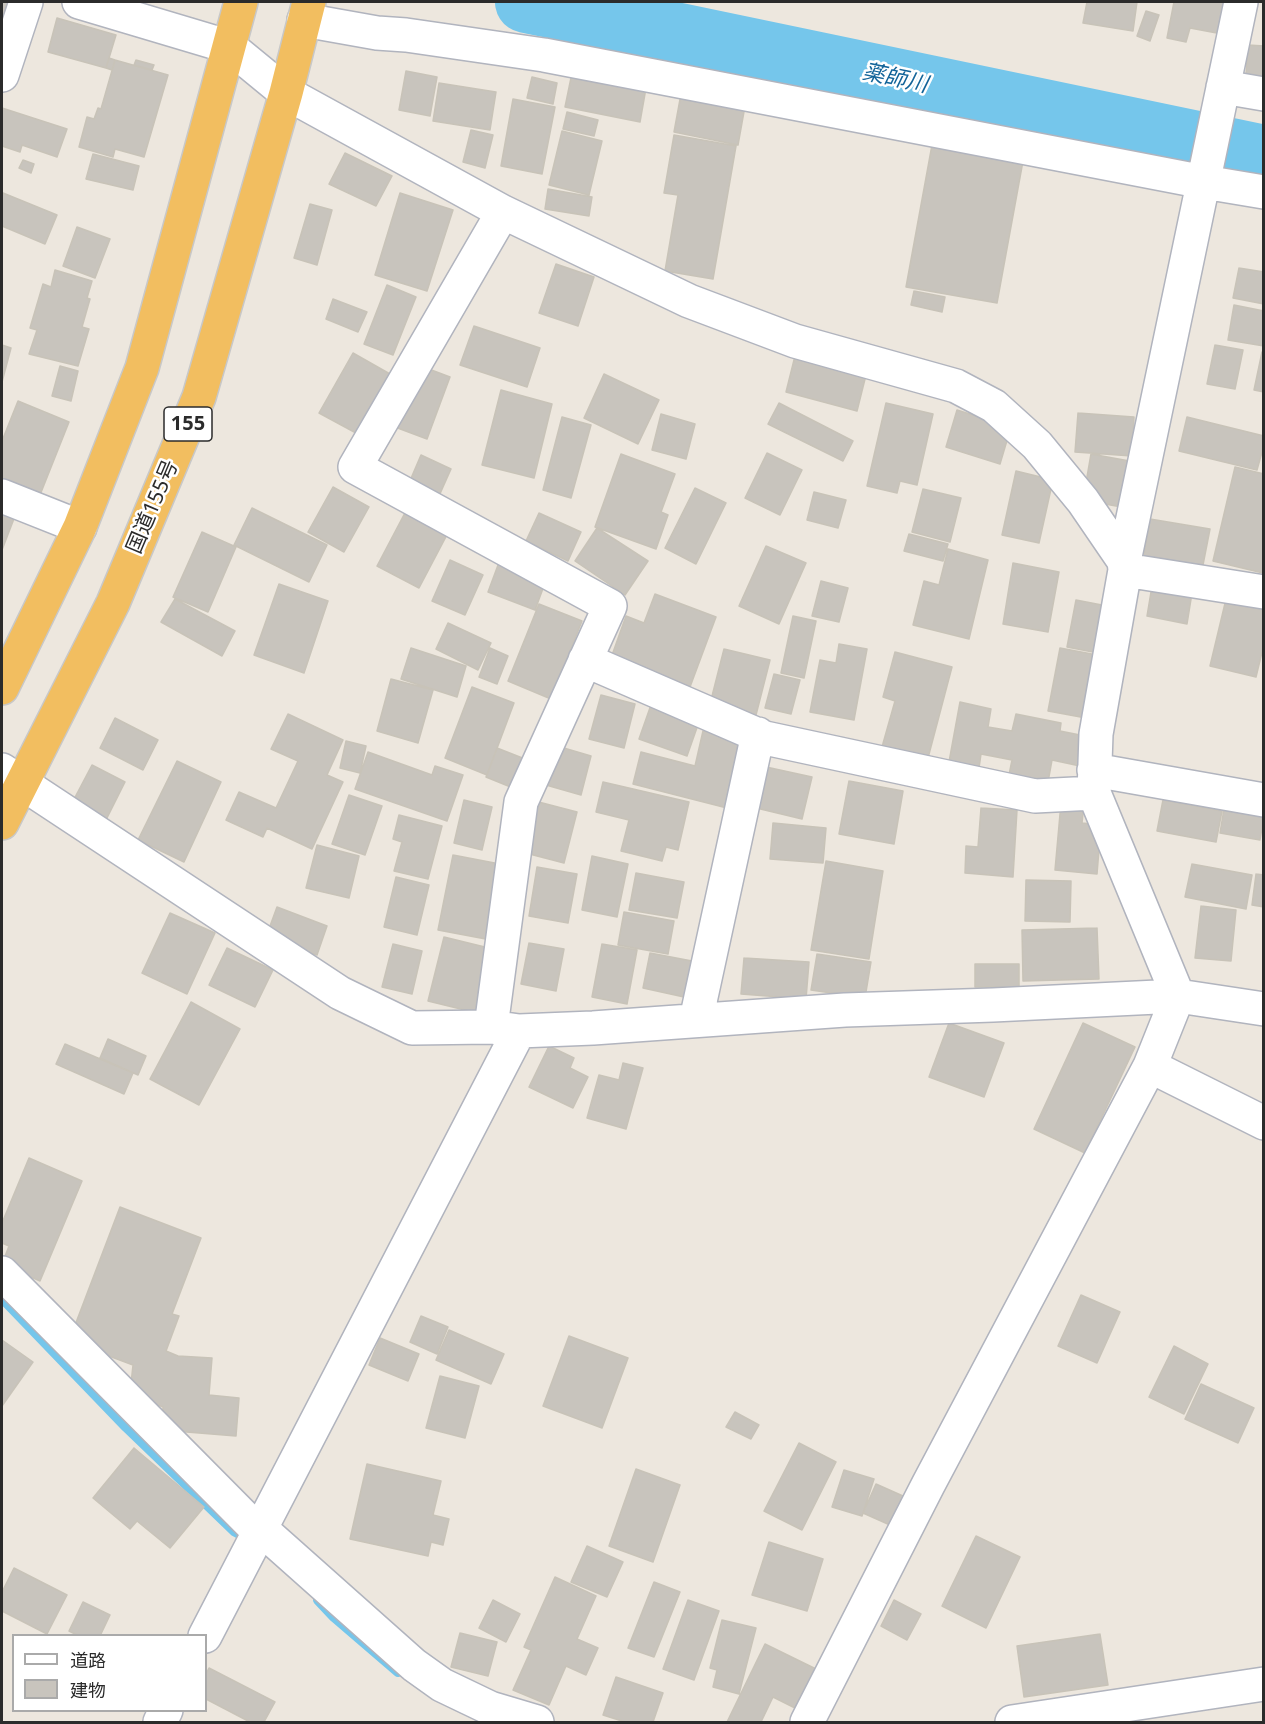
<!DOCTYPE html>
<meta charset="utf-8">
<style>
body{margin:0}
#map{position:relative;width:1265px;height:1724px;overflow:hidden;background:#ede7de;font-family:"Noto Sans","Noto Sans JP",sans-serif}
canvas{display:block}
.frame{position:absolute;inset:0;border:3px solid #2b2b2b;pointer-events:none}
.legend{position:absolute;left:12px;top:1634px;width:195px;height:78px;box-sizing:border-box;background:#fff;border:2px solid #aaa;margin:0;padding:8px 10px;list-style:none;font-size:18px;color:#2b2b2b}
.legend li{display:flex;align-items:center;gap:12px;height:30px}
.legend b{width:30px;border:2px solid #aaa}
</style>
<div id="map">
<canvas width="1265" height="1724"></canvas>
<div class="frame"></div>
<ul class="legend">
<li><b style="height:8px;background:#fff"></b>道路</li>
<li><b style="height:16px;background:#c8c4bd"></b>建物</li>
</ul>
</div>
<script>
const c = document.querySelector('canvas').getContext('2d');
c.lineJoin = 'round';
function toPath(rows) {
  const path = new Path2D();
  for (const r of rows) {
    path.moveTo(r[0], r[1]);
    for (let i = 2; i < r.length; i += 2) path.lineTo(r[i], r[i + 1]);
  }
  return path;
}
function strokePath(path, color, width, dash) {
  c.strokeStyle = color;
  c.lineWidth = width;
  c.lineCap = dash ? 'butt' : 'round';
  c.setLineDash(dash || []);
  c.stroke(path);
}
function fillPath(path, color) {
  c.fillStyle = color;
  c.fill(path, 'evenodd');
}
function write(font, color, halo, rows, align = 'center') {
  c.font = font + ' "Noto Sans","Noto Sans JP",sans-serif';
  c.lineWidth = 5;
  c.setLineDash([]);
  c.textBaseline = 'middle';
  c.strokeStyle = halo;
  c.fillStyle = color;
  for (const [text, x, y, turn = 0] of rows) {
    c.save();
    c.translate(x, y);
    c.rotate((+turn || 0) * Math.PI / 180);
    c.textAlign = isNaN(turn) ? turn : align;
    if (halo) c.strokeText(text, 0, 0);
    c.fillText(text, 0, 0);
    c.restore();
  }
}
strokePath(toPath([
 [2,1298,126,1427,234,1531,249,1539],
 [318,1600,334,1617,398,1672]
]), '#75c6eb', 10);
strokePath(toPath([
 [526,2,1264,156]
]), '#75c6eb', 62);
const building = toPath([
 [2,2,8,2,2,19,2,2],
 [1087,2,1137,2,1133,31,1083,23,1087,2],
 [1174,2,1228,2,1222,34,1190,28,1186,42,1167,38,1174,2],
 [1146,11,1159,15,1150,41,1137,36,1146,11],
 [57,18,116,35,106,68,48,52,57,18],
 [1248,45,1264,46,1264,76,1246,75,1248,45],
 [109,58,115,60,112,70,106,68,109,58],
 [115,60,168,75,144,157,115,149,113,157,79,147,87,117,94,119,98,108,101,109,115,60],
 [136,60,154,65,152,70,134,65,136,60],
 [406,71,437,77,430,116,399,110,406,71],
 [572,73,646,88,640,122,565,107,572,73],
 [532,77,557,83,553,104,527,98,532,77],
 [439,83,496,92,490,130,433,121,439,83],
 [681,94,745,106,738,145,674,132,681,94],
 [513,99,555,107,542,174,501,166,513,99],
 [2,108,67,129,57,157,22,145,20,152,2,146,2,108],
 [567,112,598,120,594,136,563,129,567,112],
 [471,130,493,135,485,168,463,162,471,130],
 [562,131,602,141,589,195,549,185,562,131],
 [674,135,736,146,713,279,665,271,678,195,664,193,674,135],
 [932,145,1023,161,997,303,906,287,932,145],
 [345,153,392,176,376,206,329,184,345,153],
 [93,154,139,166,133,190,86,179,93,154],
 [23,160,34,164,31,173,19,168,23,160],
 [548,189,592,197,589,216,545,209,548,189],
 [3,193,57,215,45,244,2,226,2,197,3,193],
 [400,193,453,210,427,291,375,275,400,193],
 [310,204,332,210,317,265,294,258,310,204],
 [77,227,110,239,95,278,63,266,77,227],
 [556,264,594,277,578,326,539,313,556,264],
 [1239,268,1264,272,1264,304,1233,298,1239,268],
 [55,270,92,281,87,298,90,299,82,327,89,329,78,366,29,354,37,330,30,328,43,284,51,287,55,270],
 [387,285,416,297,393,355,364,344,387,285],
 [914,291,945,297,942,312,911,305,914,291],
 [333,299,367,312,358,332,326,319,333,299],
 [1234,305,1264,311,1264,346,1228,340,1234,305],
 [474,326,540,348,527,387,460,365,474,326],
 [2,345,11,348,2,382,2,345],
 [1215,345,1243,350,1235,389,1207,384,1215,345],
 [1262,352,1264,352,1264,392,1254,390,1262,352],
 [353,353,390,374,356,433,319,413,353,353],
 [795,356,866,375,857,411,786,392,795,356],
 [418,365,450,377,427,439,395,427,418,365],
 [60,366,78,371,71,401,52,396,60,366],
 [604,374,659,400,638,444,584,418,604,374],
 [501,390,552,404,534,478,482,465,501,390],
 [18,401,69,422,38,500,2,485,2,441,18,401],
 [779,403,853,441,843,461,768,424,779,403],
 [886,403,933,414,917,485,900,481,897,493,867,486,886,403],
 [957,410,1011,427,1000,464,946,447,957,410],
 [1078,413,1134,417,1132,456,1075,452,1078,413],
 [661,414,695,424,686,459,652,450,661,414],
 [562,417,591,425,571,498,543,490,562,417],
 [1187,417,1264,436,1264,445,1257,470,1179,451,1187,417],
 [767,453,802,470,780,515,745,498,767,453],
 [621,454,675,474,661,512,668,515,656,549,595,527,621,454],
 [1091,454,1135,462,1127,508,1083,500,1091,454],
 [421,455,451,469,439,496,409,483,421,455],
 [1235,467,1264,474,1263,573,1213,561,1235,467],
 [1016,471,1053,480,1039,543,1002,535,1016,471],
 [333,487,369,507,344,552,308,532,333,487],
 [695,488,726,503,696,564,665,548,695,488],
 [923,489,961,498,950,542,912,532,923,489],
 [814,492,846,500,838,528,807,520,814,492],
 [252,508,327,545,309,582,234,545,252,508],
 [407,509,449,531,419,588,377,566,407,509],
 [2,510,15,516,2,550,2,510],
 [539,513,581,532,568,561,526,541,539,513],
 [1150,519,1210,529,1202,570,1143,560,1150,519],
 [597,528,648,561,625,595,575,561,597,528],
 [202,532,236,547,208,612,173,597,202,532],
 [909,534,948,544,943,561,904,551,909,534],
 [766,546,806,563,779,624,739,606,766,546],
 [948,549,988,560,969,639,913,625,924,581,939,585,948,549],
 [501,557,548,575,535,610,488,592,501,557],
 [450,560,483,575,465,615,432,601,450,560],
 [1013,563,1059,572,1048,632,1003,624,1013,563],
 [1153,580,1193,587,1187,624,1147,616,1153,580],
 [821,581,848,588,839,622,812,616,821,581],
 [279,584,328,601,304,673,254,655,279,584],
 [655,594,716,617,690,687,611,658,626,616,644,623,655,594],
 [1227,595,1264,603,1264,644,1256,677,1210,666,1227,595],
 [175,599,235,631,222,656,161,622,175,599],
 [1076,600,1107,606,1098,653,1067,647,1076,600],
 [539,604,582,621,551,699,508,681,539,604],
 [793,616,816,621,804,678,781,673,793,616],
 [448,623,491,643,478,670,436,649,448,623],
 [839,644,867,649,854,720,810,712,820,660,836,663,839,644],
 [411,648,466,666,457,697,401,679,411,648],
 [490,648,508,656,497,684,479,677,490,648],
 [1060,648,1097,655,1086,718,1048,711,1060,648],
 [724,649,770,660,756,715,710,704,724,649],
 [895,652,952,667,928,758,882,747,895,701,883,697,895,652],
 [774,674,800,680,791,714,765,708,774,674],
 [391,679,433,690,418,743,377,731,391,679],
 [472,687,514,703,487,775,445,758,472,687],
 [601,695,635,704,624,748,589,739,601,695],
 [652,702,700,719,687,756,639,739,652,702],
 [960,702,991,709,988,727,1012,731,1016,714,1061,723,1060,731,1085,736,1080,766,1052,760,1048,782,1009,775,1012,760,981,754,979,768,949,762,960,702],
 [288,714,343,740,327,775,343,782,312,849,267,828,263,837,226,820,239,792,276,808,298,761,271,749,288,714],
 [115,718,158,740,143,770,100,748,115,718],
 [703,731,744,741,727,808,633,784,641,752,695,766,703,731],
 [346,741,366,746,360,773,340,768,346,741],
 [557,746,591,756,581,795,546,785,557,746],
 [497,748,530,761,518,790,486,777,497,748],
 [368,752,432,775,435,766,463,775,447,821,355,789,368,752],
 [177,761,221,782,184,862,138,840,177,761],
 [92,765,125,782,106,820,72,803,92,765],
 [757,765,812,777,802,819,748,806,757,765],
 [849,781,903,791,894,844,839,834,849,781],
 [603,782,689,802,678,850,666,847,662,861,621,851,629,820,596,812,603,782],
 [349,795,382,806,365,855,332,844,349,795],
 [464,800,492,807,482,850,454,843,464,800],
 [531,800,577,812,564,863,518,851,531,800],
 [1163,800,1222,811,1216,842,1157,831,1163,800],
 [1061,803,1084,804,1082,823,1101,825,1097,874,1055,870,1061,803],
 [981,808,1017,810,1013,877,965,873,966,846,978,847,981,808],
 [1224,809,1264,816,1260,840,1220,833,1224,809],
 [399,815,442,826,428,879,394,871,402,842,393,839,399,815],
 [773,823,826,828,823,863,770,859,773,823],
 [317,845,359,856,349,898,306,888,317,845],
 [453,855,505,865,491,940,438,930,453,855],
 [592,856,628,864,617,917,582,910,592,856],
 [826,861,883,871,869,959,811,950,826,861],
 [1192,864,1252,875,1246,909,1185,897,1192,864],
 [537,867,577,874,568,923,529,916,537,867],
 [636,873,684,882,677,918,629,910,636,873],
 [1256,874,1264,875,1264,907,1252,905,1256,874],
 [396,877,429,885,417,935,384,927,396,877],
 [1026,880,1071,881,1070,922,1025,921,1026,880],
 [1201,906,1236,910,1231,961,1195,958,1201,906],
 [277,907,327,926,317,955,266,937,277,907],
 [624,912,674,921,668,954,618,945,624,912],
 [170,913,215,933,187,994,142,973,170,913],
 [1097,928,1099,979,1023,981,1022,930,1097,928],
 [444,937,493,949,477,1013,428,1001,444,937],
 [529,943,564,949,556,991,521,984,529,943],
 [393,944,422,951,412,994,382,987,393,944],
 [602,944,637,950,627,1004,592,997,602,944],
 [227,948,273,970,255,1007,209,985,227,948],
 [650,953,692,961,684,997,643,988,650,953],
 [817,954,871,962,865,998,811,990,817,954],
 [744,958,809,962,806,999,741,994,744,958],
 [975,964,1019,964,1019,987,975,987,975,964],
 [191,1002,240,1029,199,1105,150,1079,191,1002],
 [949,1023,1004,1043,984,1097,929,1077,949,1023],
 [1083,1023,1135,1047,1085,1153,1034,1129,1083,1023],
 [108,1039,146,1056,138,1075,100,1058,108,1039],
 [65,1044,133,1073,124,1094,56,1064,65,1044],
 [549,1046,574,1058,570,1068,588,1077,573,1108,529,1087,549,1046],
 [623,1063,643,1068,626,1129,587,1118,599,1075,619,1080,623,1063],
 [29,1158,82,1181,40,1281,2,1264,9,1246,2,1243,2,1223,29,1158],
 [120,1207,201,1238,172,1314,179,1316,166,1351,178,1356,212,1358,209,1395,239,1398,236,1436,162,1430,163,1407,130,1393,133,1365,69,1341,120,1207],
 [1081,1295,1120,1312,1097,1363,1058,1346,1081,1295],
 [421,1316,448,1327,437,1354,410,1342,421,1316],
 [449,1330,504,1354,491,1384,436,1360,449,1330],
 [569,1336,628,1358,602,1428,543,1406,569,1336],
 [380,1338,419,1354,408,1381,369,1365,380,1338],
 [2,1340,33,1362,2,1406,2,1340],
 [1174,1346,1208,1364,1184,1414,1149,1397,1174,1346],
 [440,1376,479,1386,465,1438,426,1428,440,1376],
 [1201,1384,1254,1408,1238,1443,1185,1419,1201,1384],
 [735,1412,759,1425,751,1439,726,1427,735,1412],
 [799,1443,836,1462,802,1530,764,1511,799,1443],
 [134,1448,204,1507,170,1548,137,1521,130,1529,93,1498,134,1448],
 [367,1464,441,1481,433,1515,449,1519,443,1545,431,1542,428,1556,350,1539,367,1464],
 [636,1469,680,1485,653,1562,609,1546,636,1469],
 [844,1470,874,1479,862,1516,832,1507,844,1470],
 [876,1484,903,1496,890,1525,863,1513,876,1484],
 [976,1536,1020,1557,986,1628,942,1606,976,1536],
 [769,1542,823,1559,807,1611,752,1595,769,1542],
 [587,1546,623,1562,607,1597,571,1582,587,1546],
 [14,1568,67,1595,47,1634,2,1611,2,1592,14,1568],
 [555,1577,596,1596,577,1639,598,1648,586,1675,566,1666,549,1705,513,1690,531,1650,524,1647,555,1577],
 [654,1582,680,1592,654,1657,628,1648,654,1582],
 [493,1600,520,1614,506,1642,479,1628,493,1600],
 [688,1600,719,1611,694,1680,663,1669,688,1600],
 [894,1600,921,1614,907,1640,881,1626,894,1600],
 [83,1602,110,1615,100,1636,79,1636,69,1631,83,1602],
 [722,1620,756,1628,739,1694,713,1687,717,1670,710,1668,722,1620],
 [460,1633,497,1642,488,1676,451,1667,460,1633],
 [1100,1634,1108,1685,1024,1697,1017,1646,1100,1634],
 [765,1644,816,1669,797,1709,773,1697,761,1722,727,1722,765,1644],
 [209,1668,275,1702,264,1722,250,1722,206,1699,206,1674,209,1668],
 [616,1677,663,1693,653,1722,625,1722,603,1715,616,1677]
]);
fillPath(building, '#c8c4bd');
strokePath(building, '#c8c3b8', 1.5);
const minor = toPath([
 [79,2,230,47,286,93,503,212,689,301,795,341,956,386,994,406,1037,445,1083,501,1124,561],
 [304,20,377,33,406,35,544,55,1204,182,1264,192],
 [2,75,26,2],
 [1223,87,1264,94],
 [2,496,80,527],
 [1125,570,1264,592],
 [585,660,765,738,1035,796,1094,793],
 [2,770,340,993,412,1028,491,1027,519,1031,593,1028,845,1010,993,1005,1178,996,1264,1009],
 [1094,770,1264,800],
 [696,1020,758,734],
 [491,1027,521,802,610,606,355,467,503,212],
 [1150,1066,1264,1123],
 [2,1273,259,1532,269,1536,414,1665,442,1685,490,1708,537,1722],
 [205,1636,519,1031],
 [160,1722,166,1710],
 [807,1722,928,1485,1150,1066,1178,996,1094,793,1096,734,1125,570,1124,561,1241,2],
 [1012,1722,1264,1684]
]);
const trunk = toPath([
 [2,688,80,527,142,368,241,2],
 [2,823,113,603,199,397,286,93,309,2]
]);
strokePath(minor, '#b1b4be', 36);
strokePath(trunk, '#c8c8c8', 36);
strokePath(minor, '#fff', 33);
strokePath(trunk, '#f2be60', 33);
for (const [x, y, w] of [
 [188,424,48]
]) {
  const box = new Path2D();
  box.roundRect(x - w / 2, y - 17, w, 34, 4.5);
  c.fillStyle = '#fff';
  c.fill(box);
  strokePath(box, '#2b2b2b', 1.5);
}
write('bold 20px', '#2b2b2b', null, [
 ["155",188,424]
]);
write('21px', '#2b2b2b', '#fff', [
 ["国道155号",153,507,-67]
]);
write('italic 22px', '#126499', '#fff', [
 ["薬師川",895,79,12]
]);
</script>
